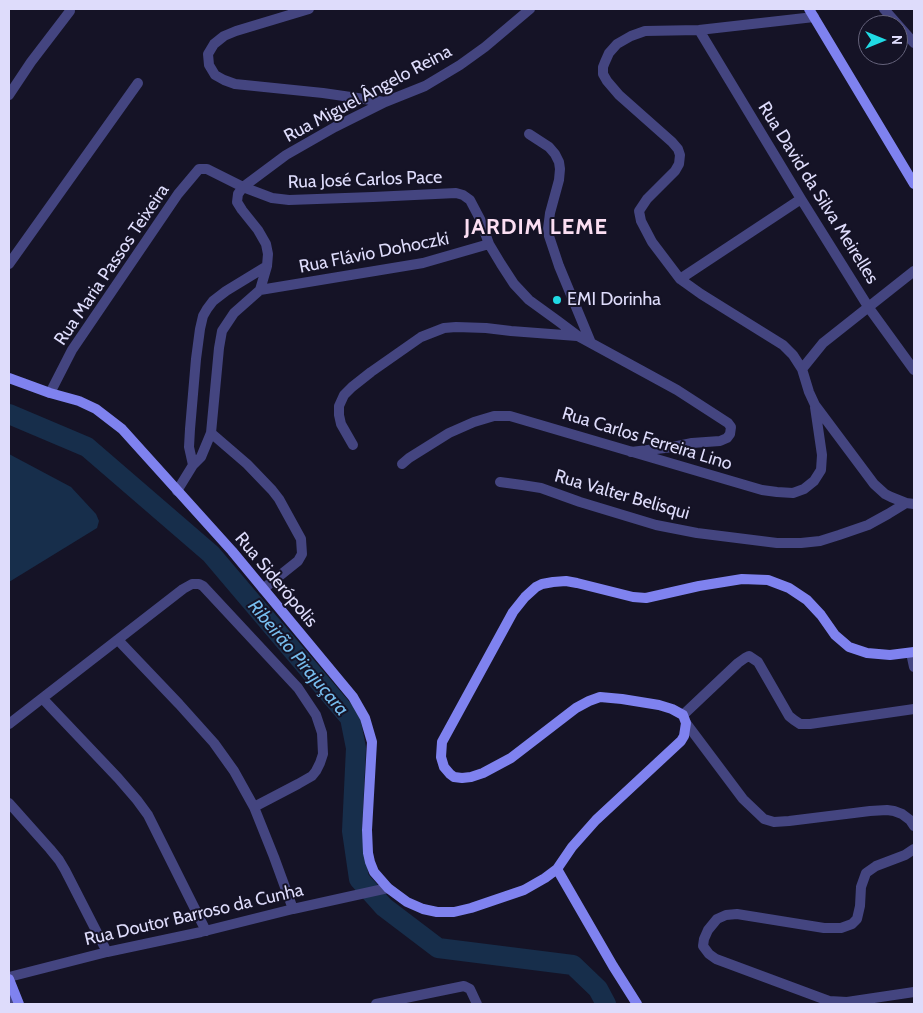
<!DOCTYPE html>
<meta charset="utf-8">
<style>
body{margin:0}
#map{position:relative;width:923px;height:1013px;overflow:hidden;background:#151326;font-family:Cabin,sans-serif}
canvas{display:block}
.frame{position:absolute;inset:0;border:10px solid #dedcfb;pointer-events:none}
.north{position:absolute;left:858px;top:15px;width:50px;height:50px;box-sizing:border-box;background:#151326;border:1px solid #65637b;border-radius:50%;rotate:90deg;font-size:14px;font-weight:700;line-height:20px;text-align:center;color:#dedcfb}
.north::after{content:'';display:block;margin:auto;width:18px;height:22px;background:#20dae4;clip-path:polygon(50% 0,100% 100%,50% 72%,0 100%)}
</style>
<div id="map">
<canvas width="923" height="1013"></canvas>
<div class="frame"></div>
<div class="north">N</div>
</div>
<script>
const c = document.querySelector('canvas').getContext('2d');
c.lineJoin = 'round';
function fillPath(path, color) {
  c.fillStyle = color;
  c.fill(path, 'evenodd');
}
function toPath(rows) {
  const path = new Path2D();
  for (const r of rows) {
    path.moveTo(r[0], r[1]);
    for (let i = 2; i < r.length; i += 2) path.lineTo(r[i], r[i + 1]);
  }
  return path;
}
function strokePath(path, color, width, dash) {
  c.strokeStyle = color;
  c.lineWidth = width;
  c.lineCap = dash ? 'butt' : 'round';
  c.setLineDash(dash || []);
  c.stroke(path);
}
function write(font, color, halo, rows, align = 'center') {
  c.font = font + ' Cabin,sans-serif';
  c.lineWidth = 4;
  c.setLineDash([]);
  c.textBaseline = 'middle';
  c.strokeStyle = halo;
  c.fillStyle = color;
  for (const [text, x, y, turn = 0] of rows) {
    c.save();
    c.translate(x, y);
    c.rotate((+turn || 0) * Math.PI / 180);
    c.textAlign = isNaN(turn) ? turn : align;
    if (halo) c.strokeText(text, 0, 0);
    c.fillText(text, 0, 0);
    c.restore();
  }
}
fillPath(toPath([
 [9,454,71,487,96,514,99,521,97,528,9,582]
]), '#172e4b');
strokePath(toPath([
 [9,414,87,447,211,554,350,718,356,748,352,831,359,879,384,907,438,948,573,965,598,989,606,1004]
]), '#172e4b', 20);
strokePath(toPath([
 [309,9,236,31,224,36,214,44,208,54,209,65,215,75,224,80,235,84,323,93,385,102],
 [884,9,914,43],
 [814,17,699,30,645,31,631,36,617,44,609,53,605,62,603,67,603,74,607,81,619,95,672,142,678,149,680,155,679,164,675,171,647,199,639,211,641,221,652,242,680,279,701,294,783,345,793,355,802,369,809,392,815,405,874,484,885,494,891,497,906,503,914,504],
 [699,30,801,199,869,308,914,370],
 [9,95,31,62,70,11],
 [529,134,549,147,555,154,559,162,560,169,559,180,550,213,548,229,549,236,559,266,591,343],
 [9,264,138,83],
 [680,279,801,199],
 [260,290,423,263,489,244,501,264,514,284,529,300,558,321,578,336,677,390,728,423,731,427,730,434,727,438,720,441,692,443,673,447,631,452],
 [802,369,823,343,914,271],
 [50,393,72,350,178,194,199,169,207,169,243,187,272,198,289,200,373,197,456,193,463,195,470,200,480,219,489,244],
 [211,433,247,464,272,490,279,499,301,539,302,554,298,561,263,589],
 [353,445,341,424,339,415,339,406,344,395,352,387,371,372,421,337,444,328,456,327,486,328,511,331,577,336],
 [402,464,409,458,449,433,474,422,494,416,510,416,762,490,777,492,793,493,804,489,814,481,821,470,822,455,815,407],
 [193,465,189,447,190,429,196,359,200,329,203,316,207,309,213,301,226,291,267,266],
 [500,482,522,485,541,488,580,502,656,525,697,533,777,543,801,543,820,541,839,535,868,525,888,514,906,503],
 [177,491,193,465,201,457,211,433,219,348,222,331,234,313,260,290,267,266,268,254,266,244,258,230,242,210,237,202,238,194,243,187,286,155,335,127,385,102,425,86,460,65,485,47,530,9],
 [118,640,179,704,214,743,234,771,254,807,274,857,293,909],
 [911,653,914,667],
 [43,699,118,778,137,800,148,815,206,931],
 [683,715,738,663,745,658,749,656,758,662,789,716,794,720,800,724,810,724,914,709],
 [686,723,743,799,764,819,774,822,789,821,870,811,887,810,894,811,902,814,910,820,914,826],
 [9,724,183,589,192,584,199,584,203,586,298,688,316,715,322,733,323,754,320,763,316,771,312,776,298,784,254,807],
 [9,803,50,849,59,860,65,870,107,952],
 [914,849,905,855,876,866,866,873,861,887,860,906,857,919,852,924,841,928,824,928,737,914,726,915,717,919,708,930,704,939,703,946,709,954,716,959,829,1001,847,1002,914,992],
 [9,977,107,952,201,932,293,909,388,888],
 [9,1000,15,996],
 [376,1004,464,986,470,989,477,1004]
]), '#444580', 10);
strokePath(toPath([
 [809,9,914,184],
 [9,378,50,393,79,401,96,409,122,429,232,551,353,697,365,718,372,742,367,830,368,853,370,862,374,872,388,888,407,902,423,909,437,912,454,912,471,908,524,890,545,878,557,869,572,847,596,820,681,741,684,736,686,723,683,715,672,709,659,705,622,699,600,697,589,701,576,708,511,758,483,773,471,777,462,778,454,777,450,774,444,767,441,757,442,742,513,612,525,597,536,587,542,584,553,582,566,581,577,583,633,597,646,598,699,586,742,579,768,580,789,588,807,600,821,615,835,635,849,647,867,653,890,655,914,652],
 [557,869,613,966,637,1004],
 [9,979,19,1004]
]), '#7f82ef', 10);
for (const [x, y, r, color] of [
 [557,300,5,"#20dae4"]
]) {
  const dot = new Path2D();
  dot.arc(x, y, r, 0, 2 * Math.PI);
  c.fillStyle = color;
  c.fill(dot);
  strokePath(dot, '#151326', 2);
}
write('18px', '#dedcfb', '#151326', [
 ["Rua Miguel Ângelo Reina",368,94,-28],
 ["Rua José Carlos Pace",365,180,-2],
 ["Rua David da Silva Meirelles",818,193,58],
 ["Rua Flávio Dohoczki",374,253,-11],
 ["Rua Maria Passos Teixeira",112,265,-56],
 ["Rua Carlos Ferreira Lino",647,439,17],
 ["Rua Valter Belisqui",622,495,16],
 ["Rua Siderópolis",276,580,50],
 ["Rua Doutor Barroso da Cunha",194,915,-13]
]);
write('18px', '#dedcfb', '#151326', [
 ["EMI Dorinha",567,300]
], 'left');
write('italic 19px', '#77bdee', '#151326', [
 ["Ribeirão Pirajuçara",298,658,50]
]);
c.letterSpacing = '1px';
write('bold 22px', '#fbdef2', '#151326', [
 ["JARDIM LEME",536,228]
]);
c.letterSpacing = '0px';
</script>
